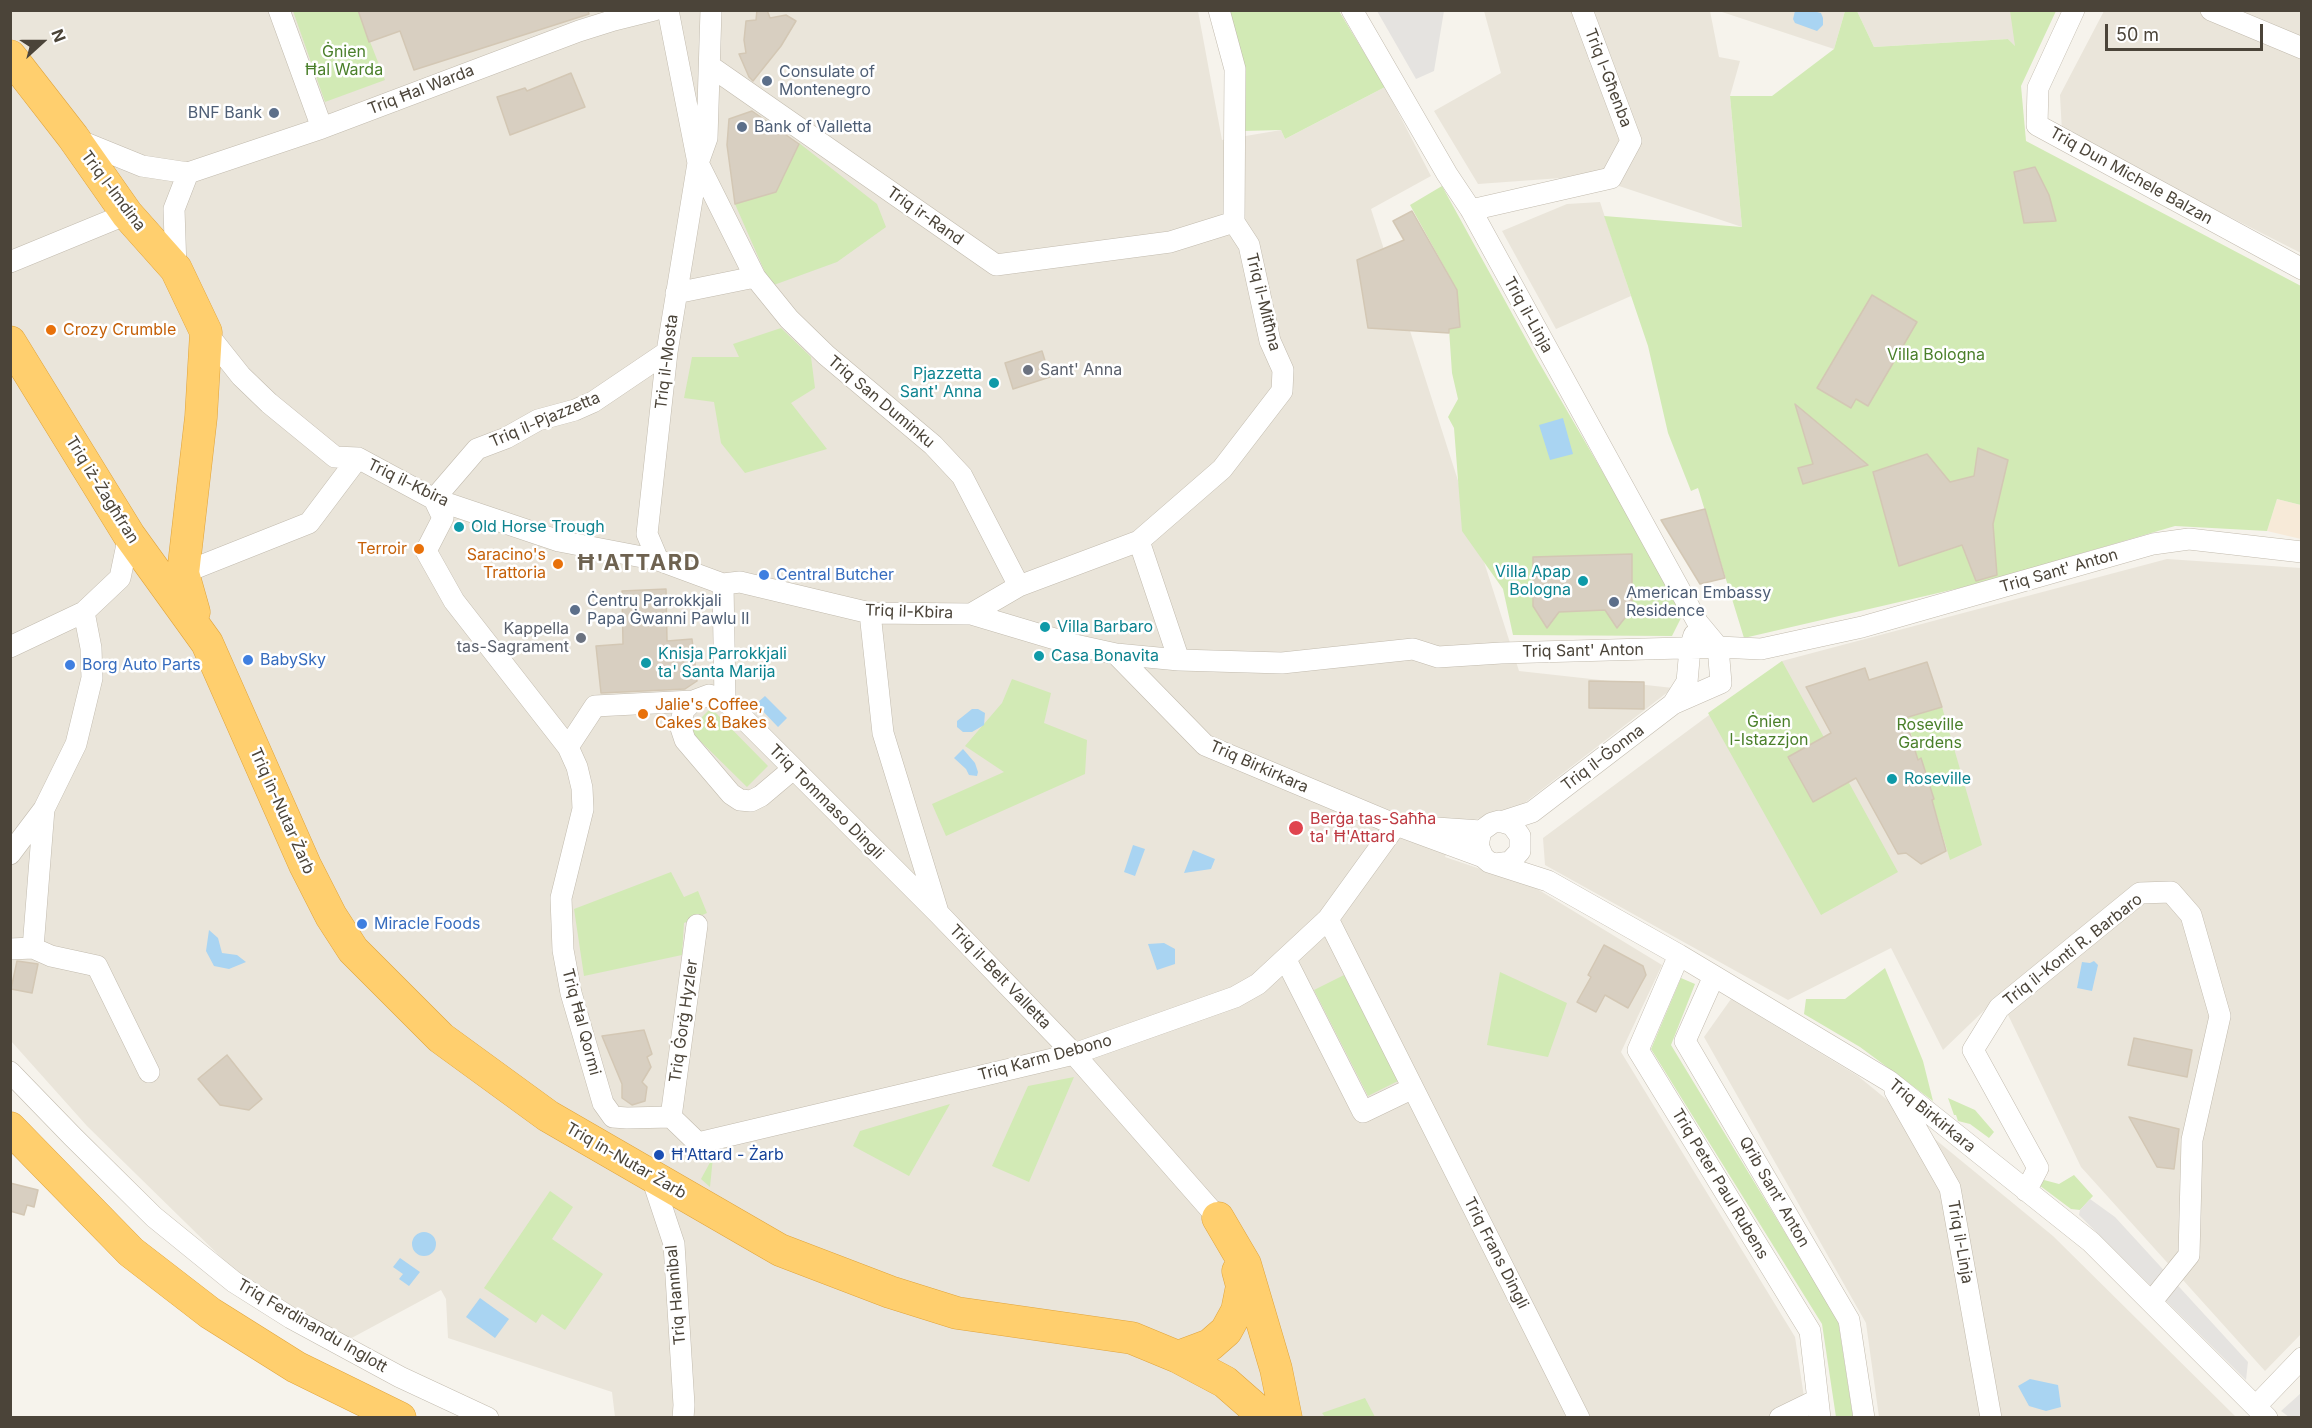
<!DOCTYPE html>
<meta charset="utf-8">
<style>
body{margin:0}
#map{position:relative;width:2312px;height:1428px;overflow:hidden;background:#f6f3ec;font-family:Inter,sans-serif}
canvas{display:block}
.frame{position:absolute;inset:0;border:12px solid #4b4439;pointer-events:none}
.north{position:absolute;left:12px;top:12px;width:60px;height:60px;-webkit-text-stroke:4px #fff;paint-order:stroke;rotate:69deg;font-size:16px;font-weight:700;line-height:24px;text-align:center;color:#4b4439}
.north::after{content:'';display:block;margin:auto;width:21px;height:27px;background:#4b4439;clip-path:polygon(50% 0,100% 100%,50% 72%,0 100%)}
.scale{position:absolute;left:2105px;top:24px;width:158px;height:27px;box-sizing:border-box;border:3px solid #4b4439;border-top:0;padding-left:8px;font-size:18px;line-height:21px;white-space:nowrap;color:#4b4439;-webkit-text-stroke:4px #fff;paint-order:stroke}
</style>
<div id="map">
<canvas width="2312" height="1428"></canvas>
<div class="frame"></div>
<div class="north">N</div>
<div class="scale">50 m</div>
</div>
<script>
const c = document.querySelector('canvas').getContext('2d');
c.lineJoin = 'round';
function fillPath(path, color) {
  c.fillStyle = color;
  c.fill(path, 'evenodd');
}
function toPath(rows) {
  const path = new Path2D();
  for (const r of rows) {
    if (r.length === 3) {
      path.moveTo(r[0] + r[2], r[1]);
      path.arc(r[0], r[1], r[2], 0, 2 * Math.PI);
      continue;
    }
    path.moveTo(r[0], r[1]);
    for (let i = 2; i < r.length; i += 2) path.lineTo(r[i], r[i + 1]);
  }
  return path;
}
function strokePath(path, color, width, dash) {
  c.strokeStyle = color;
  c.lineWidth = width;
  c.lineCap = dash ? 'butt' : 'round';
  c.setLineDash(dash || []);
  c.stroke(path);
}
function write(font, color, halo, rows, align = 'center') {
  c.font = font + ' Inter,sans-serif';
  c.lineWidth = 5;
  c.setLineDash([]);
  c.textBaseline = 'middle';
  c.strokeStyle = halo;
  c.fillStyle = color;
  for (const [text, x, y, turn = 0] of rows) {
    c.save();
    c.translate(x, y);
    c.rotate((+turn || 0) * Math.PI / 180);
    c.textAlign = isNaN(turn) ? turn : align;
    if (halo) c.strokeText(text, 0, 0);
    c.fillText(text, 0, 0);
    c.restore();
  }
}
fillPath(toPath([
 [11,11,1198,11,1222,140,1281,130,1285,139,1385,87,1431,176,1371,209,1519,671,1673,688,1518,808,1458,824,1445,857,1534,887,1662,965,1621,1052,1795,1337,1807,1417,615,1417,612,1392,448,1338,446,1299,441,1290,346,1341,235,1271,87,1126,11,1041],
 [1484,11,1710,11,1719,57,1740,61,1730,96,1742,227,1589,176,1478,184,1434,111,1501,73],
 [1719,11,1845,11,1834,49],
 [1857,11,2011,11,2019,51,2008,39,1874,47],
 [2104,11,2301,11,2301,253,2062,132,2060,95],
 [1600,202,1631,296,1556,329,1502,231,1567,204],
 [2167,559,2301,568,2301,1334,2265,1371,2081,1167,1999,996,1943,1050,1891,948,1788,1000,1545,865,1543,838,1782,661],
 [1731,999,1858,1076,2053,1236,2236,1417,1879,1417,1866,1323,1704,1037]
]), '#eae5da');
fillPath(toPath([
 [2277,499,2301,505,2301,539,2267,531]
]), '#f7ead8');
fillPath(toPath([
 [293,11,358,11,385,80,325,102],
 [1223,11,1339,11,1385,87,1285,139,1281,130,1243,131],
 [1845,11,1857,11,1874,47,2008,39,2015,46,2010,11,2056,11,2021,86,2026,141,2301,286,2301,505,2277,499,2267,531,2175,526,1977,584,1744,638,1698,488,1691,491,1668,433,1648,346,1604,216,1742,227,1730,96,1772,96,1834,49],
 [799,143,877,204,886,227,837,262,771,286,735,204,776,192],
 [1442,186,1537,359,1684,612,1672,636,1513,635,1503,589,1462,531,1454,428,1448,417,1458,399,1452,373,1449,329,1460,327,1457,290,1410,205],
 [781,328,811,357,815,388,791,403,827,449,745,473,721,443,714,402,684,398,692,357,739,357,733,344],
 [1782,661,1898,872,1821,915,1708,713],
 [1012,679,1051,693,1044,723,1087,740,1085,774,946,836,932,804,1004,772,965,746,1002,703],
 [1942,707,1982,845,1950,860,1932,800,1934,798,1921,759,1918,760,1907,718],
 [711,708,768,766,747,787,689,730],
 [671,872,684,897,698,891,707,913,684,923,682,955,584,976,574,909],
 [1885,968,1923,1061,1933,1101,1860,1047,1804,1014,1806,999,1845,999],
 [1500,972,1567,1003,1548,1057,1487,1045],
 [1344,975,1398,1081,1368,1096,1314,990],
 [1681,978,1695,984,1671,1045,1838,1320,1853,1417,1836,1417,1822,1324,1651,1049],
 [1074,1077,1029,1182,992,1166,1028,1086],
 [1948,1098,1975,1110,1994,1132,1989,1138,1970,1124,1958,1121,1956,1115,1954,1115],
 [950,1104,909,1176,853,1146,860,1131],
 [713,1157,710,1187,701,1179],
 [2074,1175,2093,1196,2080,1210,2071,1209,2039,1185,2044,1180,2059,1184],
 [550,1191,573,1207,552,1239,603,1274,565,1330,542,1314,536,1323,484,1288],
 [1365,1398,1375,1417,1325,1417,1322,1413]
]), '#d2eab5');
fillPath(toPath([
 [1377,11,1444,11,1434,71,1416,79],
 [2090,1199,2115,1217,2248,1362,2246,1380,2079,1215,2080,1210],
 [2301,1393,2301,1417,2289,1417,2281,1411]
]), '#e5e3e0');
fillPath(toPath([
 [1795,11,1813,11,1821,13,1823,18,1823,25,1817,31,1795,23,1793,19],
 [1563,418,1573,454,1550,460,1539,425],
 [765,696,787,718,778,727,756,704],
 [972,709,978,709,985,713,984,725,972,732,963,732,957,727,957,721],
 [963,749,975,763,978,772,977,776,969,775,966,769,954,758],
 [1133,845,1145,849,1135,876,1124,872],
 [1193,850,1215,859,1211,869,1184,873],
 [209,930,218,938,222,953,237,955,246,962,229,969,214,966,206,951],
 [1164,943,1175,949,1175,964,1157,970,1148,944],
 [2094,961,2098,965,2092,991,2077,988,2082,962,2090,963],
 [424,1244,12],
 [400,1258,420,1272,409,1286,399,1279,403,1274,393,1267],
 [480,1298,509,1319,495,1338,466,1317],
 [2030,1379,2058,1385,2061,1407,2046,1411,2029,1406,2018,1386]
]), '#a9d4f2');
const building = toPath([
 [358,10,588,10,589,14,414,70,400,31,369,42,358,10],
 [757,10,767,10,770,18,786,15,796,21,781,46,753,81,749,77,739,54,746,53,744,40,746,21,756,20,757,10],
 [571,73,585,107,510,135,497,97,525,88,527,91,571,73],
 [752,111,799,144,776,192,735,204,727,145,729,119,752,111],
 [2035,167,2049,195,2056,221,2024,223,2014,172,2035,167],
 [1412,211,1457,290,1460,327,1449,329,1449,333,1368,328,1357,260,1404,240,1393,221,1412,211],
 [1872,295,1917,322,1868,406,1856,399,1851,408,1817,388,1872,295],
 [1042,351,1050,377,1013,389,1005,363,1042,351],
 [1795,404,1868,465,1803,484,1798,468,1813,464,1795,404],
 [1978,448,2008,460,1993,524,1997,575,1976,581,1962,545,1899,566,1873,472,1927,454,1950,482,1974,476,1978,448],
 [1705,509,1725,578,1700,584,1661,520,1705,509],
 [1632,554,1632,609,1617,628,1605,610,1559,612,1547,628,1533,606,1533,557,1632,554],
 [666,589,667,641,692,639,697,681,685,689,601,693,596,646,623,644,622,591,666,589],
 [1927,662,1942,707,1905,718,1918,760,1921,758,1934,799,1932,800,1946,851,1921,864,1906,853,1898,854,1856,778,1813,802,1788,757,1831,733,1806,687,1865,668,1869,680,1927,662],
 [1589,681,1644,682,1644,709,1589,708,1589,681],
 [1604,945,1643,966,1646,975,1628,1008,1605,995,1596,1012,1577,1002,1591,977,1588,975,1604,945],
 [17,961,38,964,32,993,11,989,17,961],
 [644,1030,652,1054,647,1057,651,1067,642,1082,647,1087,645,1101,632,1105,622,1098,622,1084,602,1036,644,1030],
 [2134,1038,2192,1050,2187,1077,2128,1065,2134,1038],
 [227,1055,262,1099,249,1110,220,1105,198,1079,227,1055],
 [2129,1117,2179,1129,2174,1169,2157,1167,2129,1117],
 [10,1183,38,1190,34,1207,27,1205,24,1215,10,1211,10,1183]
]);
fillPath(building, '#d8cfc1');
strokePath(building, '#d3c7b4', 1.5);
const minor = toPath([
 [279,10,322,128],
 [668,10,698,163,755,277,789,319,826,355,933,445,962,476,1019,586],
 [1352,10,1447,174,1471,210,1698,623,1718,647],
 [2074,10,2038,88,2037,125,2302,269],
 [2211,10,2302,48],
 [710,66,996,265,1170,242,1234,222],
 [73,138,142,166,188,173,322,128,579,31,614,20,654,10],
 [1471,210,1611,178,1631,141,1582,10],
 [10,262,127,214],
 [176,269,174,209,188,173],
 [676,293,755,277],
 [206,332,241,376,269,403,335,457,358,458,434,499,559,541,658,560,723,584,740,582,870,613,971,614,1075,645,1116,654,1179,660,1282,663,1413,649,1438,657,1501,653,1718,647,1761,649,1862,627,2153,544,2189,539,2302,552],
 [434,499,443,518,426,551,454,601,568,747,577,767,582,788,583,809,561,898,563,950,571,993,603,1103,613,1117,627,1118,671,1117,698,1143,1074,1054,1235,997,1258,984,1328,919,1396,825],
 [434,499,477,449,506,438,538,420,575,410,593,402,667,352],
 [1139,541,1179,660],
 [658,560,647,534,667,352,698,163,707,138,711,10],
 [183,573,309,523,358,458],
 [723,584,725,700],
 [870,613,883,733,938,912],
 [971,614,1019,586,1139,541,1222,469,1282,391,1283,370,1270,341,1249,245,1234,222,1235,69,1219,10],
 [10,647,84,612,120,578,129,535],
 [1116,654,1205,745,1396,825,1483,857,1489,862,1548,881,1679,955,1889,1081,2091,1242,2267,1418],
 [1673,704,1687,682,1690,648,1694,635],
 [568,747,595,706,693,701],
 [793,769,761,796,751,801,740,800,731,794,685,740,680,725,684,710,693,701,709,695,725,700,939,914,1074,1054,1218,1218],
 [44,809,33,948,51,956,97,966,149,1072],
 [1501,822,1532,812,1673,704,1721,683,1718,647],
 [1421,827,1481,831],
 [10,854,44,809,76,744,92,678,91,648,84,612],
 [1483,857,1478,845,1481,831,1492,823,1499,821,1512,825,1520,836,1520,851,1510,862,1496,864],
 [1328,919,1579,1418],
 [10,949,33,948],
 [1679,955,1638,1050,1810,1331,1820,1418],
 [1286,960,1363,1112,1413,1088],
 [1714,976,1685,1041,1849,1320,1864,1418],
 [10,1072,73,1137,154,1217,234,1282,291,1318,400,1377,488,1418],
 [1895,1091,1950,1188,1991,1418],
 [671,1117,697,925],
 [651,1175,674,1244,684,1405,683,1418],
 [2026,1191,2038,1168,1973,1050,1999,1008,2140,893,2171,892,2191,915,2220,1016,2192,1140,2189,1255,2152,1301],
 [2256,1406,2302,1358],
 [1780,1418,1817,1400]
]);
const highway = toPath([
 [10,56,73,137,127,214,176,269,206,332,201,417,183,573,194,612],
 [10,342,129,535,207,643,305,865,331,916,353,950,441,1038,548,1116,780,1250,890,1292,957,1313,1132,1338,1178,1357,1225,1382,1266,1418],
 [10,1128,131,1252,210,1313,296,1367,400,1418],
 [1218,1218,1245,1264,1276,1369,1286,1418],
 [1178,1357,1210,1345,1226,1331,1237,1311,1242,1286,1238,1271]
]);
strokePath(minor, '#c2bbae', 22);
strokePath(highway, '#e0a43c', 33);
strokePath(minor, '#fff', 21);
strokePath(highway, '#ffcf6e', 32);
for (const [x, y, r, color] of [
 [767,81,6,"#5c6f8a"],
 [274,113,6,"#5c6f8a"],
 [742,127,6,"#5c6f8a"],
 [51,330,6,"#e8710a"],
 [1028,370,6,"#6b7280"],
 [994,383,6,"#0f9aa8"],
 [459,527,6,"#0f9aa8"],
 [419,549,6,"#e8710a"],
 [558,564,6,"#e8710a"],
 [764,575,6,"#3f7fe0"],
 [1583,581,6,"#0f9aa8"],
 [1614,602,6,"#5c6f8a"],
 [575,610,6,"#5c6f8a"],
 [1045,627,6,"#0f9aa8"],
 [581,638,6,"#6b7280"],
 [1039,656,6,"#0f9aa8"],
 [248,660,6,"#3f7fe0"],
 [646,663,6,"#0f9aa8"],
 [70,665,6,"#3f7fe0"],
 [643,714,6,"#e8710a"],
 [1892,779,6,"#0f9aa8"],
 [1296,828,8,"#e0444e"],
 [362,924,6,"#3f7fe0"],
 [659,1155,6,"#1a4fb4"]
]) {
  const dot = new Path2D();
  dot.arc(x, y, r, 0, 2 * Math.PI);
  c.fillStyle = color;
  c.fill(dot);
  strokePath(dot, '#fff', 2);
}
write('16px', '#4a7f2a', '#fff', [
 ["Ġnien",344,52],
 ["Ħal Warda",344,70],
 ["Villa Bologna",1936,355],
 ["Ġnien",1769,722],
 ["l-Istazzjon",1769,740],
 ["Roseville",1930,725],
 ["Gardens",1930,743]
]);
write('16px', '#4e5e75', '#fff', [
 ["Consulate of",779,72],
 ["Montenegro",779,90],
 ["BNF Bank",262,113,"right"],
 ["Bank of Valletta",754,127],
 ["American Embassy",1626,593],
 ["Residence",1626,611],
 ["Ċentru Parrokkjali",587,601],
 ["Papa Ġwanni Pawlu II",587,619]
], 'left');
write('16px', '#4b4439', '#fff', [
 ["Triq l-Għenba",1608,78,69],
 ["Triq Ħal Warda",421,90,-21],
 ["Triq Dun Michele Balzan",2131,176,29],
 ["Triq l-Imdina",113,191,53],
 ["Triq ir-Rand",925,216,35],
 ["Triq il-Mitħna",1263,302,76],
 ["Triq il-Linja",1528,315,61],
 ["Triq il-Mosta",667,362,-83],
 ["Triq San Duminku",881,402,40],
 ["Triq il-Pjazzetta",545,420,-23],
 ["Triq il-Kbira",408,483,26],
 ["Triq iż-Żagħfran",102,490,58],
 ["Triq Sant' Anton",2059,571,-16],
 ["Triq il-Kbira",909,612,2],
 ["Triq Sant' Anton",1583,651,-1],
 ["Triq il-Ġonna",1603,758,-37],
 ["Triq Birkirkara",1259,767,24],
 ["Triq Tommaso Dingli",826,802,45],
 ["Triq in-Nutar Żarb",282,811,66],
 ["Triq il-Konti R. Barbaro",2073,950,-38],
 ["Triq il-Belt Valletta",1000,977,46],
 ["Triq Ġorġ Hyzler",684,1021,-82],
 ["Triq Ħal Qormi",581,1022,75],
 ["Triq Karm Debono",1045,1058,-15],
 ["Triq Birkirkara",1932,1116,39],
 ["Triq in-Nutar Żarb",626,1161,30],
 ["Triq Peter Paul Rubens",1720,1184,59],
 ["Qrib Sant' Anton",1774,1192,60],
 ["Triq il-Linja",1960,1242,80],
 ["Triq Frans Dingli",1496,1253,63],
 ["Triq Hannibal",676,1295,-95],
 ["Triq Ferdinandu Inglott",312,1326,30]
]);
write('16px', '#c56008', '#fff', [
 ["Crozy Crumble",63,330],
 ["Terroir",407,549,"right"],
 ["Saracino's",546,555,"right"],
 ["Trattoria",546,573,"right"],
 ["Jalie's Coffee,",655,705],
 ["Cakes & Bakes",655,723]
], 'left');
write('16px', '#5b616d', '#fff', [
 ["Sant' Anna",1040,370],
 ["Kappella",569,629,"right"],
 ["tas-Sagrament",569,647,"right"]
], 'left');
write('16px', '#0d838f', '#fff', [
 ["Pjazzetta",982,374,"right"],
 ["Sant' Anna",982,392,"right"],
 ["Old Horse Trough",471,527],
 ["Villa Apap",1571,572,"right"],
 ["Bologna",1571,590,"right"],
 ["Villa Barbaro",1057,627],
 ["Knisja Parrokkjali",658,654],
 ["ta' Santa Marija",658,672],
 ["Casa Bonavita",1051,656],
 ["Roseville",1904,779]
], 'left');
write('16px', '#366cbe', '#fff', [
 ["Central Butcher",776,575],
 ["BabySky",260,660],
 ["Borg Auto Parts",82,665],
 ["Miracle Foods",374,924]
], 'left');
write('16px', '#be3a42', '#fff', [
 ["Berġa tas-Saħħa",1310,819],
 ["ta' Ħ'Attard",1310,837]
], 'left');
write('16px', '#164399', '#fff', [
 ["Ħ'Attard - Żarb",671,1155]
], 'left');
c.letterSpacing = '1.5px';
write('bold 22px', '#6e6250', '#fff', [
 ["Ħ'ATTARD",639,563]
]);
c.letterSpacing = '0px';
</script>
